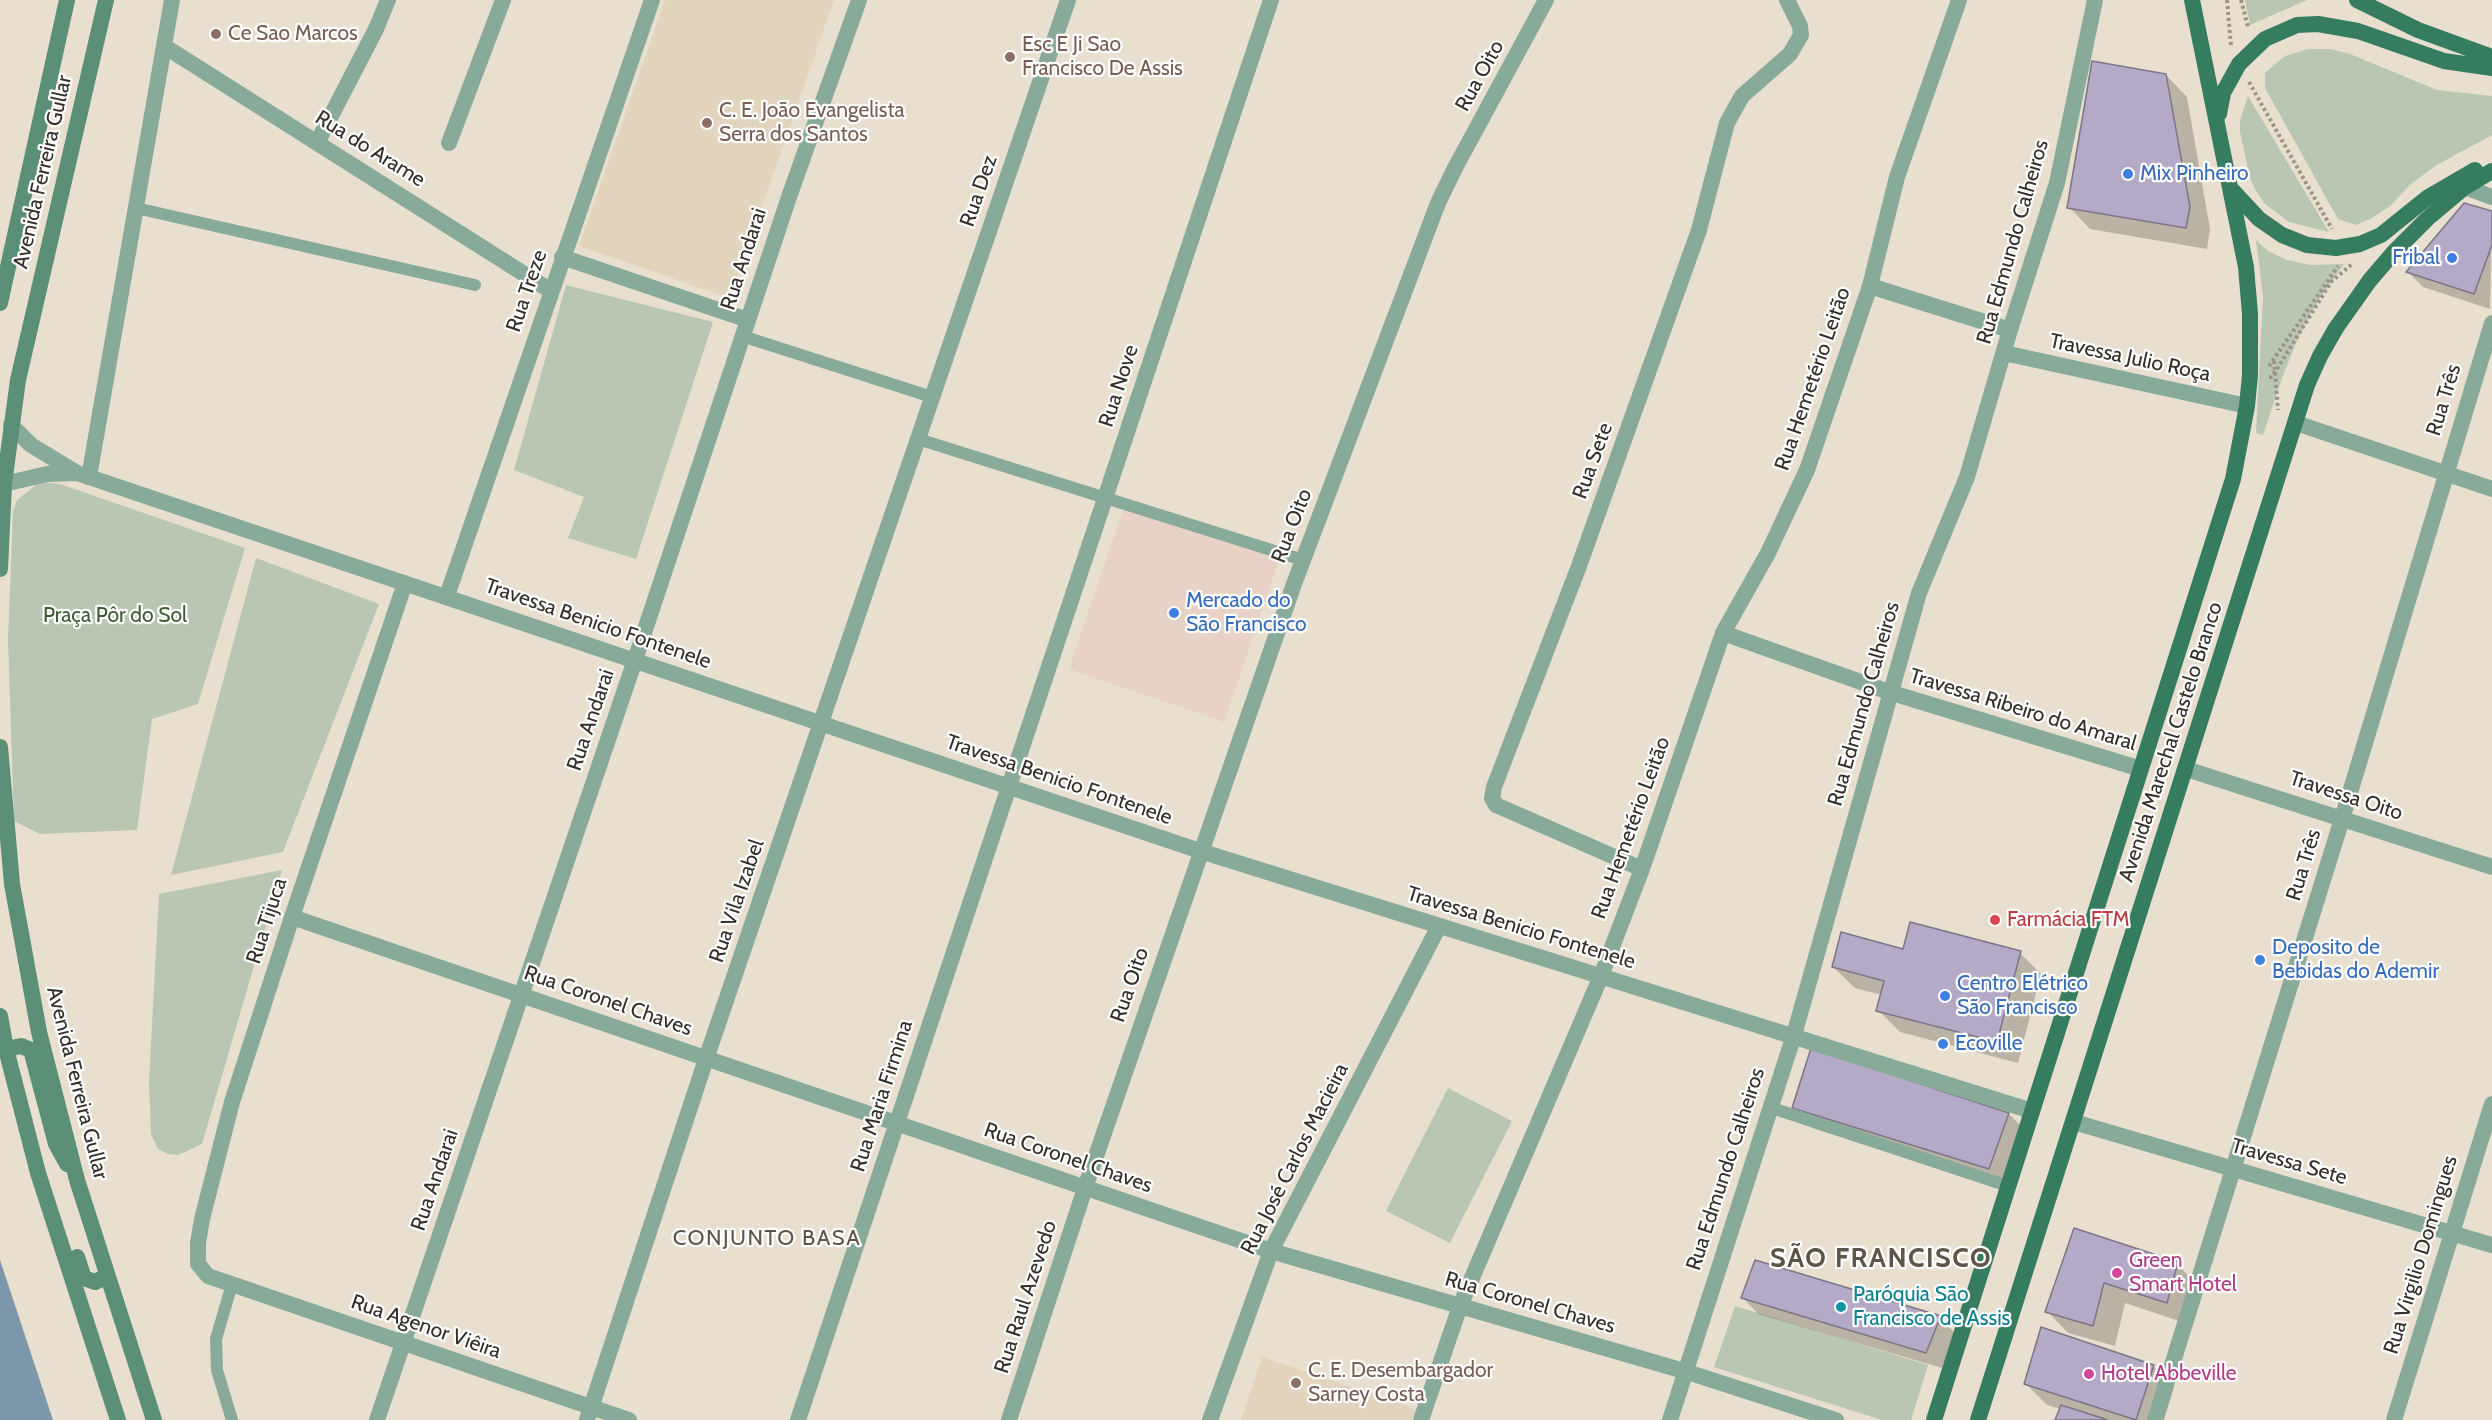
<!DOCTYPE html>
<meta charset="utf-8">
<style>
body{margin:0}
canvas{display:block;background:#e9dfce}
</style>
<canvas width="2492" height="1420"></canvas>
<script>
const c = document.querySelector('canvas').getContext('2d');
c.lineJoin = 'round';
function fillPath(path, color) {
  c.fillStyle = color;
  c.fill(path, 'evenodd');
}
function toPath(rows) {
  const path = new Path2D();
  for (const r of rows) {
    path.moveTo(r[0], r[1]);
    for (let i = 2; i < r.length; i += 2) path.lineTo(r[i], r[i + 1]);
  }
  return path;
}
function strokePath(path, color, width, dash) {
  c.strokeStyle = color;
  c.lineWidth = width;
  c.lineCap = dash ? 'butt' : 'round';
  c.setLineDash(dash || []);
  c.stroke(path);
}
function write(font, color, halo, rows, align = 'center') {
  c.font = font + ' Cabin,sans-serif';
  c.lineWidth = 4.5;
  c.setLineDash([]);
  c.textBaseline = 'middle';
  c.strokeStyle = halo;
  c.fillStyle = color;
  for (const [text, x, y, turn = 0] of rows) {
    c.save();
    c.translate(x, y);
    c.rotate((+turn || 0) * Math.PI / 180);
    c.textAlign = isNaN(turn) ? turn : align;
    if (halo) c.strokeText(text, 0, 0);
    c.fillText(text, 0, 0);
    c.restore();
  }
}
fillPath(toPath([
 [1125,504,1280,557,1224,722,1069,669]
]), '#e8d2c5');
fillPath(toPath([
 [665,0,834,0,730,298,579,246],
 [1262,1357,1416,1409,1412,1420,1241,1420]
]), '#e2d4bd');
fillPath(toPath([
 [2245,0,2307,0,2250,25],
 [2308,49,2330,49,2350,54,2437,90,2492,96,2492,135,2435,166,2411,184,2390,206,2372,218,2356,225,2338,219,2265,88,2265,73,2273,66,2285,56],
 [2248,96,2329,232,2289,222,2265,204,2256,191,2250,178,2240,132,2240,121],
 [2256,240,2268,251,2287,260,2311,265,2344,264,2318,301,2298,338,2282,378,2263,435,2256,433,2263,296],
 [566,285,713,322,636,559,568,538,584,497,514,470],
 [43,482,60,484,245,548,198,704,152,719,137,830,40,834,14,821,8,640,13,512,17,500,36,485],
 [256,558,379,604,283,852,171,875],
 [282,870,202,1144,178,1155,168,1154,158,1149,151,1134,149,1081,159,894],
 [1448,1088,1512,1121,1450,1243,1386,1211],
 [1735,1306,1928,1365,1911,1420,1882,1420,1714,1367]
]), '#b9c6b3');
fillPath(toPath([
 [0,1260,50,1411,53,1420,0,1420]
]), '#7c98aa');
fillPath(toPath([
 [2166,75,2187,97,2210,229,2207,249,2090,229,2069,207],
 [2492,213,2490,309,2423,287,2408,272],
 [1904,951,2020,953,2041,974,2018,1063,1900,1032,1878,1010,1882,995,1855,988,1833,967],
 [1793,1108,2009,1114,2030,1135,2010,1190,1815,1129],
 [2075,1230,2177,1264,2198,1285,2188,1324,2125,1303,2115,1346,2068,1333,2047,1311],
 [1743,1298,1940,1318,1956,1334,1942,1368,1758,1314],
 [2153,1366,2174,1387,2164,1420,2057,1420,2061,1409,2047,1405,2025,1383]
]), '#0003');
const building = toPath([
 [2092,61,2166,74,2190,207,2186,228,2067,208,2092,61],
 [2464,203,2492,211,2492,245,2474,294,2406,272,2464,203],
 [1910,922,2021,951,1997,1042,1876,1011,1884,981,1832,967,1841,932,1903,949,1910,922],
 [1811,1048,2009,1113,1989,1169,1792,1108,1811,1048],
 [2074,1228,2178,1262,2167,1303,2104,1283,2093,1326,2045,1312,2074,1228],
 [1755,1260,1941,1316,1926,1353,1741,1298,1755,1260],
 [2041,1327,2154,1365,2136,1420,2024,1384,2041,1327],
 [2061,1405,2108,1420,2055,1420,2061,1405]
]);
fillPath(building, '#b4aac7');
strokePath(building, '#7b7686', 1.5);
strokePath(toPath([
 [2227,0,2231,46],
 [2241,0,2248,27],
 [2249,82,2332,229],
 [2274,361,2278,410],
 [2269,366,2338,266],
 [2269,377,2271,377,2277,369,2331,282,2352,264]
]), '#9b9387', 4, [3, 3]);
strokePath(toPath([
 [136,208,475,285],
 [742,336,932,397],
 [918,439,1303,560],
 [1769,1107,2008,1186],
 [232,1420,217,1370,216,1339,232,1284]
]), '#88ab99', 12);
strokePath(toPath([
 [164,46,551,291],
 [317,143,376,29,388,0],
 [449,143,503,0],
 [2465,187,2492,197],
 [562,257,748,320],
 [1870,286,2010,330],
 [2004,353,2247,406],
 [2296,423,2492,489],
 [89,477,172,0],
 [447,596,652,0],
 [1723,633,1889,692,2141,769],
 [2186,769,2492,867],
 [1642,869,1496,805,1492,798,1494,787,1579,566,1699,230,1727,123,1742,96,1790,54,1801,35,1800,26,1787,0],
 [1794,1035,1919,593,1967,477,2010,330,2057,183,2095,0],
 [377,1420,635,660,789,197,859,0],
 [587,1420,706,1059,1068,0],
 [798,1420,1271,0],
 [1009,1420,1085,1188,1294,584,1438,203,1455,168,1546,0],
 [1210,1420,1271,1251,1439,926],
 [1421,1420,1460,1306,1601,976,1642,869,1723,633,1768,553,1807,470,1870,286,1897,177,1959,0],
 [2155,1420,2342,819,2492,323],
 [2394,1420,2492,1104]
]), '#88ab99', 16);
strokePath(toPath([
 [11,425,31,445,77,473,89,477,1200,851,2032,1111],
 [4,484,47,474,77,473],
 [405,583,292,917,232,1102,202,1219,198,1243,198,1264,208,1276,629,1420],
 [292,917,1271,1251,1684,1371,1836,1420],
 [2074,1122,2492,1245],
 [1670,1420,1794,1035]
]), '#88ab99', 16);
strokePath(toPath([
 [0,303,67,0],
 [0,569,4,484,18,380,106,0],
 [0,747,12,884,39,1032,77,1180,154,1420],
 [0,1016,6,1049,38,1173,118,1420],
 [6,1049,21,1046,31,1050,56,1144,67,1164],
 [77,1257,84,1278,95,1282,107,1276]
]), '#5b9077', 16);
strokePath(toPath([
 [2357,0,2418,30,2492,57],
 [2219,114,2223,93,2239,64,2265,39,2297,25,2318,24,2358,31,2444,61,2492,68],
 [2232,190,2259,219,2282,235,2307,245,2336,248,2360,244,2381,235,2427,198,2475,170],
 [1934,1420,2233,479,2247,406,2250,375,2250,314,2246,267,2192,0],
 [1978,1420,2307,385,2320,356,2336,328,2370,280,2394,252,2427,219,2465,187,2492,171]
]), '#367d5f', 16);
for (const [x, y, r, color] of [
 [216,34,6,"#8d6e63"],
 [1010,57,6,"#8d6e63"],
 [707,123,6,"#8d6e63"],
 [2128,174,6,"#3f7fe0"],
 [2452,258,6,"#3f7fe0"],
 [1174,613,6,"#3f7fe0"],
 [1995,920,6,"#e0444e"],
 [2260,960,6,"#3f7fe0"],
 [1945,996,6,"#3f7fe0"],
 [1943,1044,6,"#3f7fe0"],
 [2117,1273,6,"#d1479c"],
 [1841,1307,6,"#0f9aa8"],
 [2089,1374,6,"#d1479c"],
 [1296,1383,6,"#8d6e63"]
]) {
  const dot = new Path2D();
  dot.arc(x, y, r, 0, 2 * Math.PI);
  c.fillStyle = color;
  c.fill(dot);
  strokePath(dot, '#fff', 2);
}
write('21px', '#785e54', '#fff', [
 ["Ce Sao Marcos",228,34],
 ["Esc E Ji Sao",1022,45],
 ["Francisco De Assis",1022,69],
 ["C. E. João Evangelista",719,111],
 ["Serra dos Santos",719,135],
 ["C. E. Desembargador",1308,1371],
 ["Sarney Costa",1308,1395]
], 'left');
write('21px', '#332f28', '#fff', [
 ["Rua Oito",1480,76,-61],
 ["Rua do Arame",370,149,32],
 ["Avenida Ferreira Gullar",43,172,-77],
 ["Rua Dez",979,191,-71],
 ["Rua Edmundo Calheiros",2013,242,-74],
 ["Rua Andarai",744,259,-72],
 ["Rua Treze",527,291,-71],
 ["Travessa Julio Roça",2130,358,12],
 ["Rua Hemetério Leitão",1813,379,-71],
 ["Rua Nove",1119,386,-72],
 ["Rua Três",2444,400,-73],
 ["Rua Sete",1593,461,-70],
 ["Rua Oito",1292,526,-69],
 ["Travessa Benicio Fontenele",598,624,19],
 ["Rua Edmundo Calheiros",1864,704,-74],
 ["Travessa Ribeiro do Amaral",2023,710,17],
 ["Rua Andarai",591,720,-71],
 ["Avenida Marechal Castelo Branco",2171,742,-72],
 ["Travessa Benicio Fontenele",1059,780,19],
 ["Travessa Oito",2346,796,18],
 ["Rua Hemetério Leitão",1631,828,-70],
 ["Rua Três",2304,865,-73],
 ["Rua Vila Izabel",737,901,-71],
 ["Rua Tijuca",267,921,-72],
 ["Travessa Benicio Fontenele",1521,928,17],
 ["Rua Oito",1130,985,-71],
 ["Rua Coronel Chaves",608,1001,19],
 ["Avenida Ferreira Gullar",77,1083,76],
 ["Rua Maria Firmina",882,1096,-72],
 ["Rua Coronel Chaves",1068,1158,19],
 ["Rua José Carlos Macieira",1295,1159,-63],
 ["Travessa Sete",2289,1162,16],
 ["Rua Edmundo Calheiros",1726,1169,-72],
 ["Rua Andarai",435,1180,-71],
 ["Rua Virgilio Domingues",2421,1255,-73],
 ["Rua Raul Azevedo",1026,1297,-72],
 ["Rua Coronel Chaves",1530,1303,16],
 ["Rua Agenor Viêira",426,1327,19]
]);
write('21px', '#366cbe', '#fff', [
 ["Mix Pinheiro",2140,174],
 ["Fribal",2440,258,"right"],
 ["Mercado do",1186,601],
 ["São Francisco",1186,625],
 ["Deposito de",2272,948],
 ["Bebidas do Ademir",2272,972],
 ["Centro Elétrico",1957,984],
 ["São Francisco",1957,1008],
 ["Ecoville",1955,1044]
], 'left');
write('21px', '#405c33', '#fff', [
 ["Praça Pôr do Sol",115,616]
]);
write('21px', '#be3a42', '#fff', [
 ["Farmácia FTM",2007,920]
], 'left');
write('21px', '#b23c85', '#fff', [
 ["Green",2129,1261],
 ["Smart Hotel",2129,1285],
 ["Hotel Abbeville",2101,1374]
], 'left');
write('21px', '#0d838f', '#fff', [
 ["Paróquia São",1853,1295],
 ["Francisco de Assis",1853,1319]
], 'left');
c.letterSpacing = '1.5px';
write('22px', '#5e5547', '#fff', [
 ["CONJUNTO BASA",767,1239]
]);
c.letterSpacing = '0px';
c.letterSpacing = '1.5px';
write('bold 27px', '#5e5547', '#fff', [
 ["SÃO FRANCISCO",1881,1259]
]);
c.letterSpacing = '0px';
</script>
